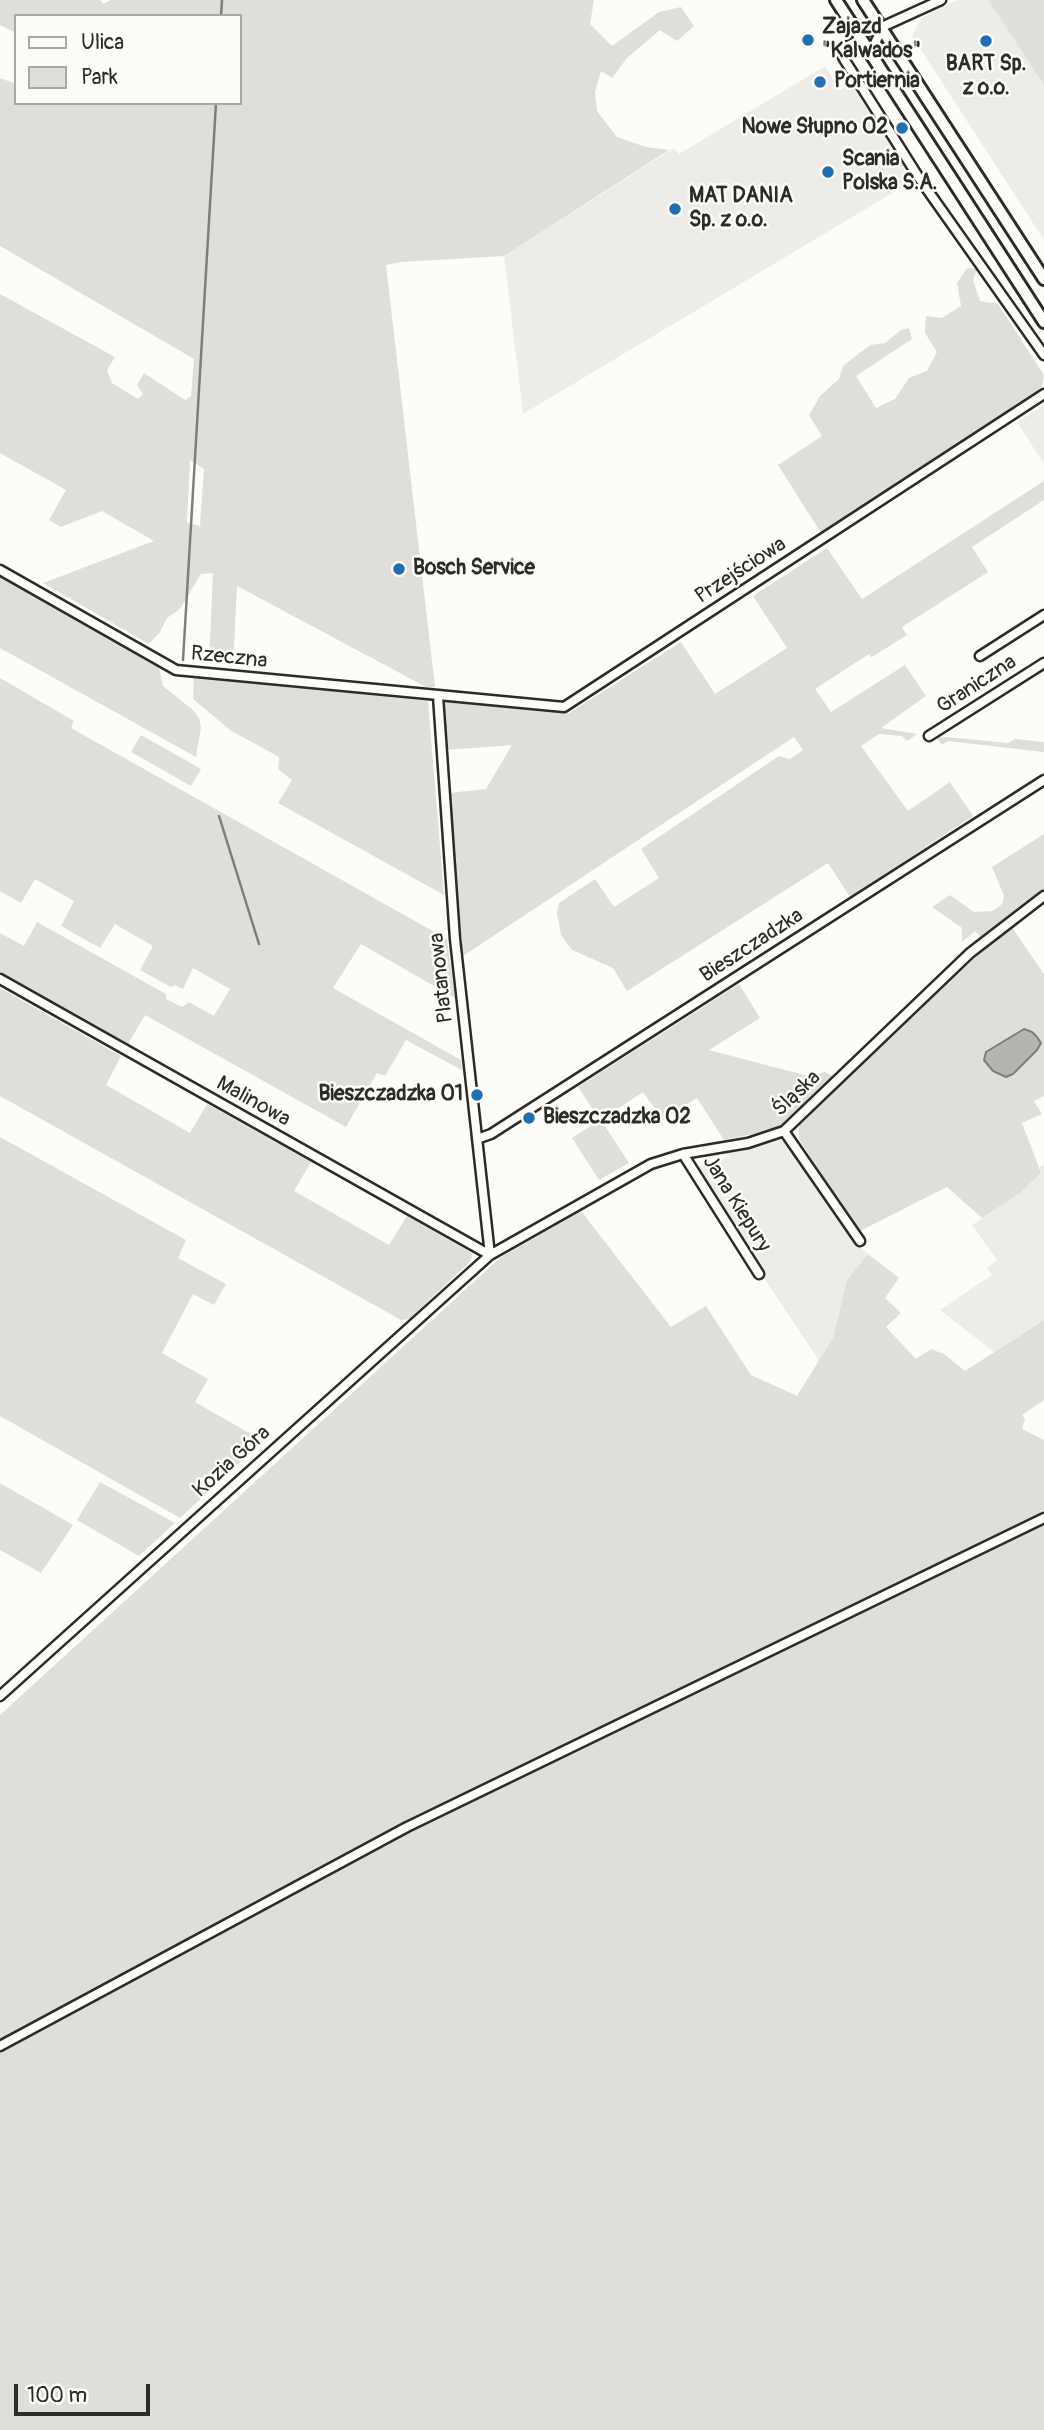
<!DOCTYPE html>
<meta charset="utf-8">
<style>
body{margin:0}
#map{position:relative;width:1044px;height:2430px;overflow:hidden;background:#fdfcf7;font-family:Pangolin,sans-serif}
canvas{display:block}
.legend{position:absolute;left:14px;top:14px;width:228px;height:91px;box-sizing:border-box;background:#fdfcf7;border:2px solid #a9a8a5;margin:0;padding:9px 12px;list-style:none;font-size:21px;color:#2b2b2b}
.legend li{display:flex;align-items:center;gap:14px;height:35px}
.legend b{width:35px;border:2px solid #a9a8a5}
.scale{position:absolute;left:14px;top:2384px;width:136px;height:32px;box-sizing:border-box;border:4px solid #2b2b2b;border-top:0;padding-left:9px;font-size:21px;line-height:24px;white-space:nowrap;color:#2b2b2b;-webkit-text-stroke:5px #fdfcf7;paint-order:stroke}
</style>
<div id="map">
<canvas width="1044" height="2430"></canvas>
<ul class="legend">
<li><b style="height:9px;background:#fdfcf7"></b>Ulica</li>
<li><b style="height:19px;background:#dfdeda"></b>Park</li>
</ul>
<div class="scale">100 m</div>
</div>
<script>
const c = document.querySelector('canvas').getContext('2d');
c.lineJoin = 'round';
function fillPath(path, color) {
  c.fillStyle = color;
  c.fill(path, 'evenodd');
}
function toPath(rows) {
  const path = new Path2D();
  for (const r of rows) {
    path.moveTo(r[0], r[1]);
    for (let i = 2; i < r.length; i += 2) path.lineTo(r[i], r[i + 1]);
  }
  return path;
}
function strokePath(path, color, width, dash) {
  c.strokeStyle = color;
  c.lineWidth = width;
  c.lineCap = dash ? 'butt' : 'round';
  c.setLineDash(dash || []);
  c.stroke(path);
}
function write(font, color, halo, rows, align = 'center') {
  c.font = font + ' Pangolin,sans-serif';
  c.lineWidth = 5;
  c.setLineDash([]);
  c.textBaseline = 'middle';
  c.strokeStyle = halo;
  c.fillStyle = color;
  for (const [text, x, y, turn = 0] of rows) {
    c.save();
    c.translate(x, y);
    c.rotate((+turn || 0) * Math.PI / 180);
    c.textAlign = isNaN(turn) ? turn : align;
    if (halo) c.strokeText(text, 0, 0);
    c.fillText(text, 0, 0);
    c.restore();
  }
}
fillPath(toPath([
 [957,0,988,0,1044,85,1044,240,912,36,921,18],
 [825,66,840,90,853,82,916,179,523,414,504,256,674,148,679,154],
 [1044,405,1044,464,1017,422],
 [776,1138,787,1144,851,1239,868,1254,847,1280,833,1338,820,1362,750,1257,753,1255,698,1167,729,1157,726,1150],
 [1044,1164,1044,1320,994,1352,940,1310,992,1275,987,1268,997,1260,972,1225,1019,1194,1041,1173,1040,1167]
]), '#edece8');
fillPath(toPath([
 [0,0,100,0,103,4,111,0,594,0,590,24,612,46,659,12,681,7,694,26,677,41,660,30,627,58,612,78,601,71,595,92,597,111,617,137,646,147,669,150,504,256,401,262,386,265,435,687,426,687,237,586,233,664,209,661,213,573,201,574,180,609,167,618,160,632,149,644,43,583,154,541,102,511,61,527,49,520,66,490,0,453,0,294,115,357,107,370,112,383,138,399,143,394,137,385,144,373,185,400,191,396,194,359,0,246,0,78,16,84,16,103,240,103,240,16,16,16,16,33,0,25],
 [190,460,204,469,200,526,187,523],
 [988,0,1044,0,1044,85],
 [967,268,977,269,973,280,980,301,998,304,1044,375,1042,387,821,533,778,465,822,436,809,415,820,396,839,379,843,366,870,345,885,343,901,330,909,328,912,339,856,376,876,408,895,399,909,378,927,371,937,352,925,333,926,316,942,318,961,306,957,283],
 [1044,481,1044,500,972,547,988,572,902,627,907,635,872,657,869,654,815,689,831,712,905,665,926,696,881,728,917,734,907,741,902,736,879,734,861,746,908,811,950,782,973,816,850,897,828,863,627,991,613,968,572,950,561,935,557,913,559,903,595,879,614,907,659,878,641,849,779,756,790,759,803,750,794,737,463,956,449,793,486,789,512,745,446,750,443,702,569,713,681,642,715,694,787,648,753,596,827,548,862,599],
 [0,577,159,667,163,686,193,710,199,718,201,727,196,757,0,648],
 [194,677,428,701,444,895,278,803,292,780,278,769,279,757,230,730,193,699],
 [0,678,74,721,71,728,447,939,455,998,361,944,333,988,461,1060,462,1070,406,1040,385,1076,377,1073,346,1127,145,1015,128,1044,0,972,0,933,24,946,37,922,166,994,166,999,182,1007,189,1002,214,1016,230,989,193,968,183,989,175,985,171,987,140,970,153,946,115,924,100,948,61,926,74,901,35,879,21,903,0,891],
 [141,735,201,769,191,786,131,752],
 [935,736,1008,743,1015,739,1044,742,1044,752,948,741,942,745],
 [1044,834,1044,889,981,938,975,931,962,942,962,928,932,907,950,895,974,912,993,911,1002,904,1004,896,992,867],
 [1011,926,1044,974,1044,1096,1034,1101,1042,1114,1022,1123,1041,1173,1019,1194,982,1218,947,1187,858,1232,799,1139,799,1122,899,1026],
 [1024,1029,1037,1050,1019,1069,993,1071,984,1060,986,1052],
 [739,984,760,1018,709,1050,808,1076,825,1072,835,1077,778,1129,724,1140,697,1098,663,1120,643,1092,601,1120,629,1163,599,1180,572,1138,600,1120,578,1087],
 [0,988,121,1056,106,1085,190,1133,207,1104,311,1162,294,1191,389,1245,407,1216,473,1254,470,1262,409,1319,401,1320,0,1096],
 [0,1137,186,1240,178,1258,226,1284,214,1305,193,1294,162,1353,208,1379,195,1402,263,1441,180,1518,0,1416],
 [581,1211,671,1327,706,1306,751,1375,797,1396,833,1338,847,1280,868,1254,899,1278,885,1298,901,1313,886,1327,916,1359,931,1349,944,1354,965,1371,1044,1320,1044,1400,1022,1415,1025,1419,1022,1429,1044,1440,1044,1510,1039,1514,1044,1516,1044,2430,0,2430,0,1715,500,1258],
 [100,1482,175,1523,139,1556,77,1520],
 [0,1483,73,1525,41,1573,0,1550]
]), '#dfdeda');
const water = toPath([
 [1024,1029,1032,1032,1037,1037,1041,1043,1037,1050,1013,1074,1006,1077,993,1071,984,1060,986,1052,1024,1029]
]);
fillPath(water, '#b5b4b1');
strokePath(water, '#7e7d7b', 2);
strokePath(toPath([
 [221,16,222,0],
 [183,660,216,103],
 [219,816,259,944]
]), '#7e7d7b', 2.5);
const street = toPath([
 [852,22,863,29,873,31,941,0],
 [861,39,840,50,844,59,919,178,1044,355],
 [873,58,876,41,882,29],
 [0,570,176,670,564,707,1044,394],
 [980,656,1044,615],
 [438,696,455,939,490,1255],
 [929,736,1044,663],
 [0,979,490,1255],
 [784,1131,860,1241],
 [477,1139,491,1134,1044,780],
 [683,1154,759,1274],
 [0,1696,490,1255,651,1164,683,1154,748,1143,784,1131,970,953,1044,896],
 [0,2046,407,1827,1044,1518]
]);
const secondary = toPath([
 [836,0,1044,322],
 [863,0,1044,279]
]);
strokePath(street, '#2b2b2b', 13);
strokePath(secondary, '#2b2b2b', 16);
strokePath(street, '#fdfcf7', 8);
strokePath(secondary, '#fdfcf7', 10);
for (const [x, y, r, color] of [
 [808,40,7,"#1f6fb2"],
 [986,41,7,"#1f6fb2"],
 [820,82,7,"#1f6fb2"],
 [902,128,7,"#1f6fb2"],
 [828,172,7,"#1f6fb2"],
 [675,209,7,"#1f6fb2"],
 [399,569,7,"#1f6fb2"],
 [477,1095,7,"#1f6fb2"],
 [529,1118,7,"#1f6fb2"]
]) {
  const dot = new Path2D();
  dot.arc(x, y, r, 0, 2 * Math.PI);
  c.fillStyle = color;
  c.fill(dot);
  strokePath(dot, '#fdfcf7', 2.5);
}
write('bold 21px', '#2b2b2b', '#fdfcf7', [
 ["Zajazd",822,28],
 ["\"Kalwados\"",822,52],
 ["BART Sp.",986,65,"center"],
 ["z o.o.",986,89,"center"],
 ["Portiernia",834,82],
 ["Nowe Słupno 02",888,128,"right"],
 ["Scania",842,160],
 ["Polska S.A.",842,184],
 ["MAT DANIA",689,197],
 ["Sp. z o.o.",689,221],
 ["Bosch Service",413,569],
 ["Bieszczadzka 01",463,1095,"right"],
 ["Bieszczadzka 02",543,1118]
], 'left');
write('21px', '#2b2b2b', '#fdfcf7', [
 ["Przejściowa",741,571,-33],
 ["Rzeczna",229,658,6],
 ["Graniczna",977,685,-33],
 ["Bieszczadzka",752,946,-33],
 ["Platanowa",442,978,-96],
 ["Śląska",797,1094,-43],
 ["Malinowa",253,1102,29],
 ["Jana Kiepury",736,1204,58],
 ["Kozia Góra",232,1462,-42]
]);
</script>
